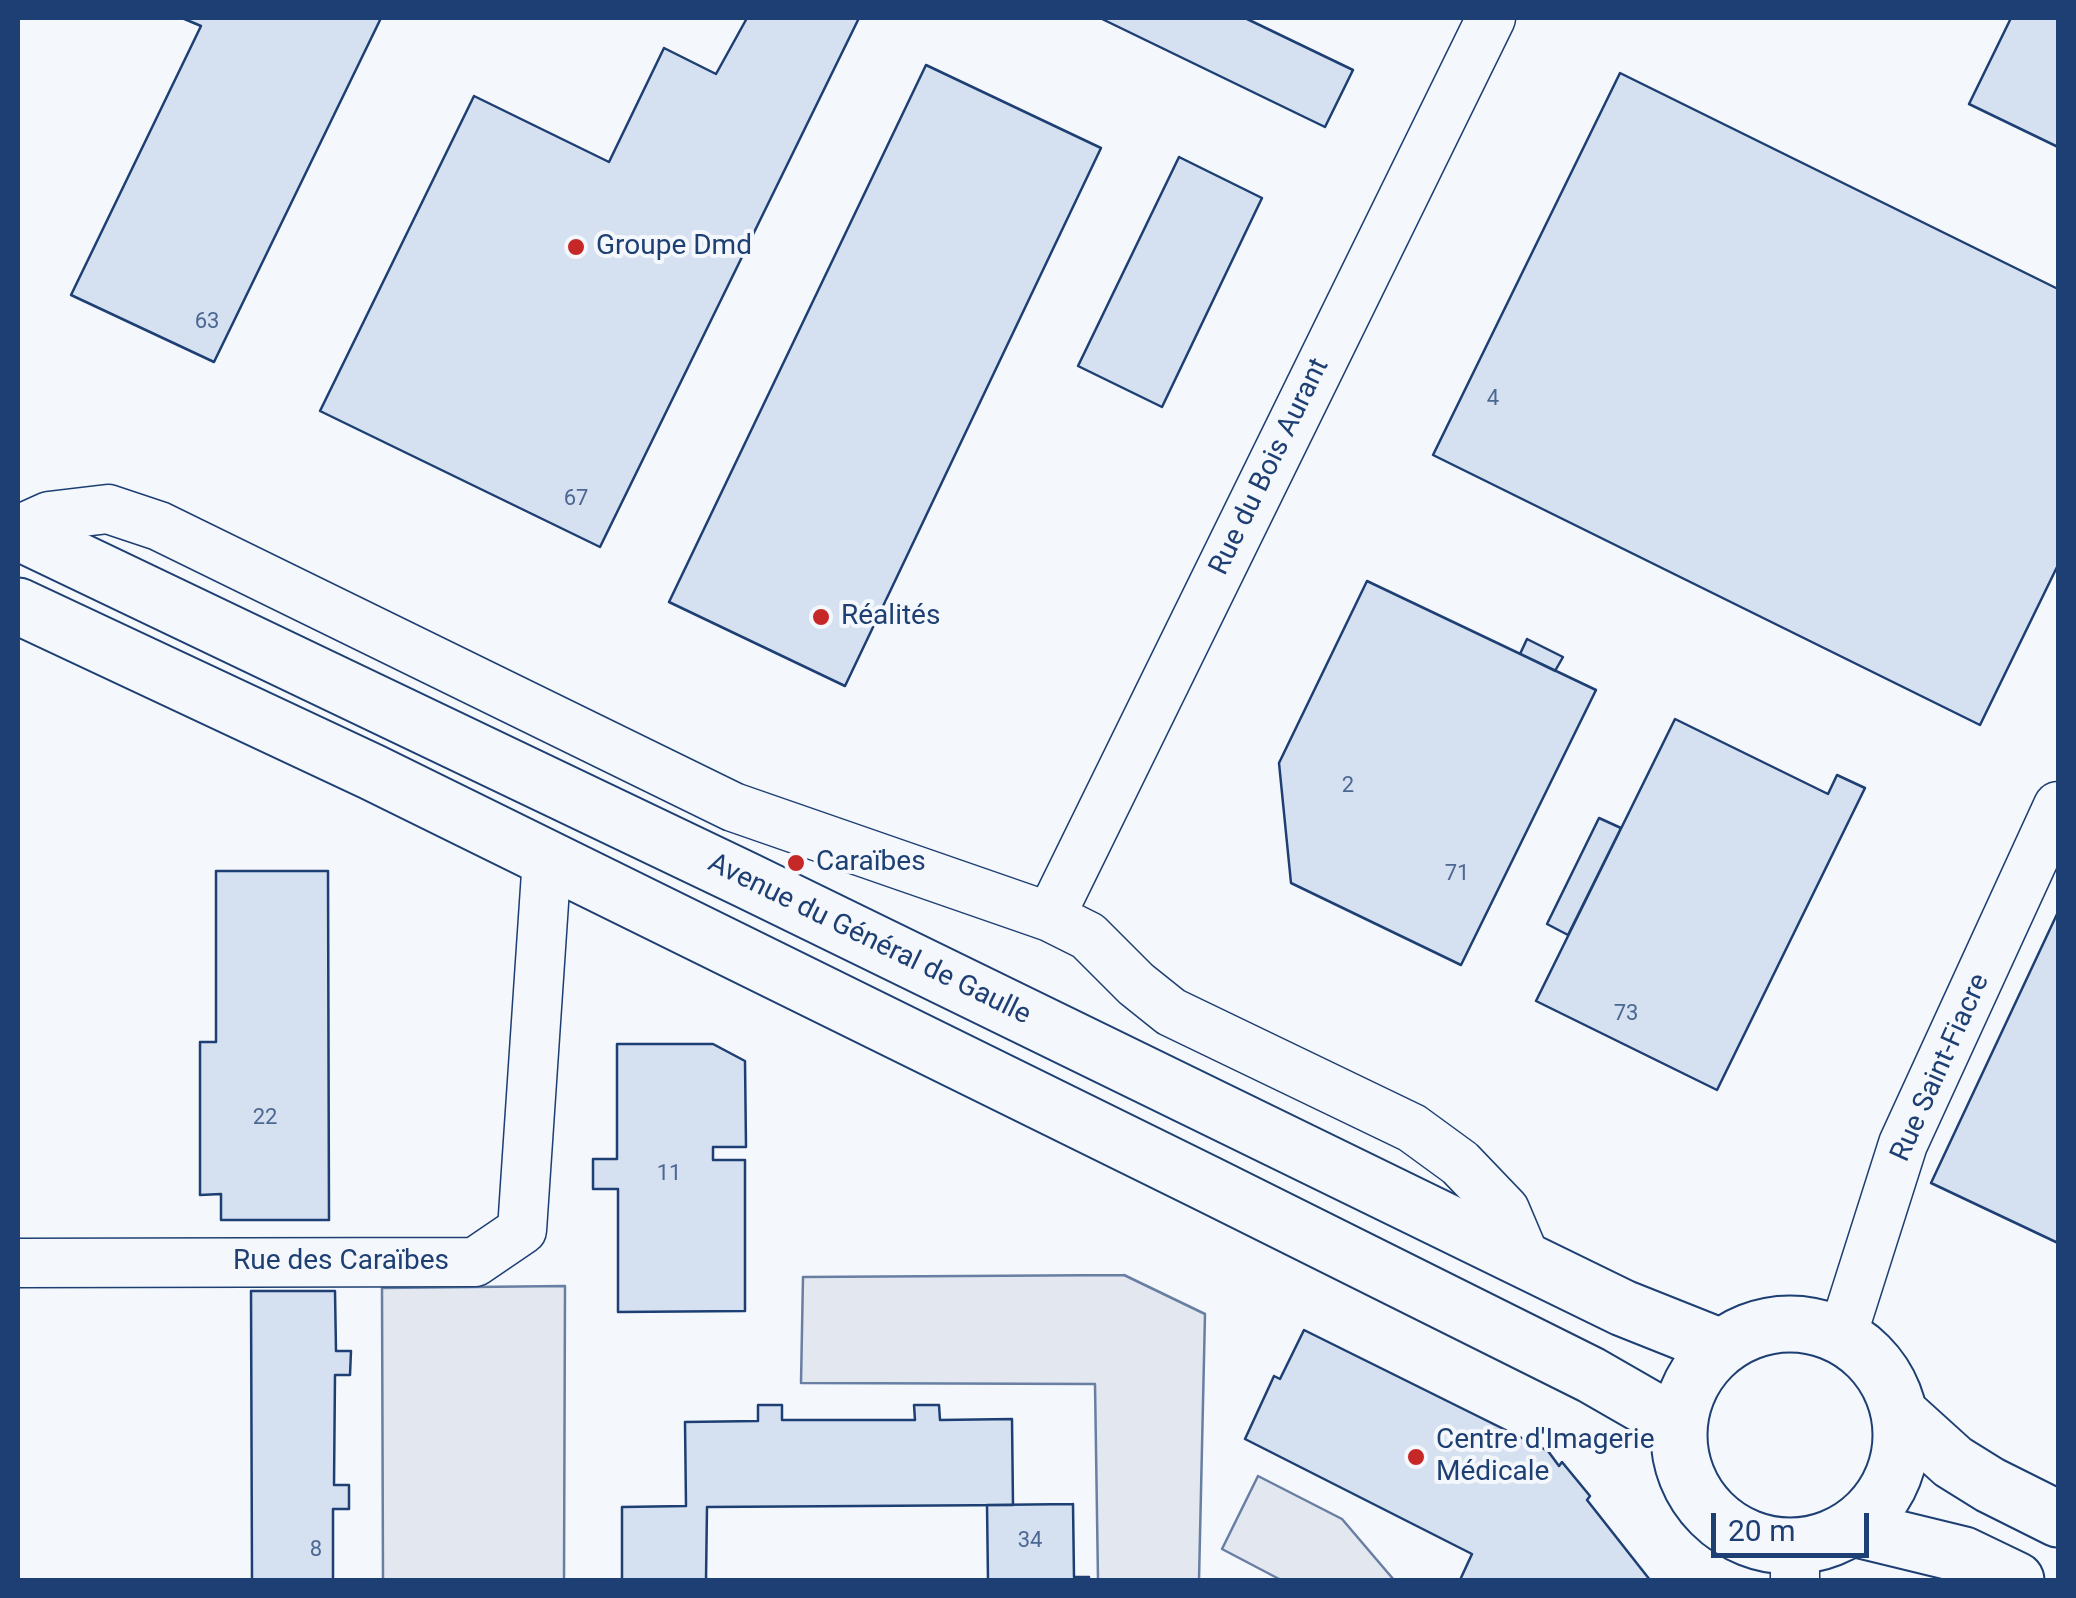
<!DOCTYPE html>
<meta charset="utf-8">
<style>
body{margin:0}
#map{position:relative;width:2076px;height:1598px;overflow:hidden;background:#f4f7fb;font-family:Roboto,sans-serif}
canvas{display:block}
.frame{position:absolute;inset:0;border:20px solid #1d3f73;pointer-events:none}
.scale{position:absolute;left:1711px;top:1513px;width:158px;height:45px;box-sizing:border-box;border:5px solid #1d3f73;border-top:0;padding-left:12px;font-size:30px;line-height:35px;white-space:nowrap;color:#1d3f73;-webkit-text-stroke:8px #f4f7fb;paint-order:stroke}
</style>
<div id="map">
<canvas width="2076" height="1598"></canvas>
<div class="frame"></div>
<div class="scale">20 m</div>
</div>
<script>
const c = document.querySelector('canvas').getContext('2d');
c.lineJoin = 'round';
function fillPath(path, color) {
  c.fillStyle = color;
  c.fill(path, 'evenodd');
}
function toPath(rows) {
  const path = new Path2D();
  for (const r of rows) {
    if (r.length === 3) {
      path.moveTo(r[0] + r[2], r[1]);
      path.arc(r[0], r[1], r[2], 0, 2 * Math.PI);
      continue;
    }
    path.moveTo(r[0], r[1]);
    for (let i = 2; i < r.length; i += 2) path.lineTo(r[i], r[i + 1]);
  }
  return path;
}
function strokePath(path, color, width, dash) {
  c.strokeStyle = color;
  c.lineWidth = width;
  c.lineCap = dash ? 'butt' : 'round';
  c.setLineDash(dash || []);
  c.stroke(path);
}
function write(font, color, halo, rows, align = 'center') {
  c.font = font + ' Roboto,sans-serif';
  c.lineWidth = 8;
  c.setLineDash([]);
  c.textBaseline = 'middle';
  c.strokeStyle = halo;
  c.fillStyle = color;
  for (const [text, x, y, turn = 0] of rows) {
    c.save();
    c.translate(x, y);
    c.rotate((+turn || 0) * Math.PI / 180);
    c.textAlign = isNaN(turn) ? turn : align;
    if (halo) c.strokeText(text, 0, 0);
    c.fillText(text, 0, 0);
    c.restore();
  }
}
const parking = toPath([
 [1124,1275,1205,1314,1199,1580,1098,1580,1095,1384,801,1383,803,1277,1124,1275],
 [565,1286,564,1580,383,1580,382,1288,565,1286],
 [1258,1476,1342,1519,1394,1580,1281,1580,1222,1549,1258,1476]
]);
fillPath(parking, '#e3e8f0');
strokePath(parking, '#687fa3', 2.5);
const building = toPath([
 [182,18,381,18,214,362,71,295,201,26,182,18],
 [747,18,859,18,600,547,320,411,474,96,609,162,664,48,716,74,747,18],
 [1100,18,1245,18,1353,70,1325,127,1100,18],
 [2011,18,2058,18,2058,147,1969,104,2011,18],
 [926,65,1101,148,845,686,669,602,926,65],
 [1620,73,2058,289,2058,565,1980,725,1433,455,1620,73],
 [1179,157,1262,198,1162,407,1078,366,1179,157],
 [1367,581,1596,690,1461,965,1291,883,1279,763,1367,581],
 [1527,639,1563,657,1555,671,1520,654,1527,639],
 [1675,719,1828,794,1837,775,1865,788,1717,1090,1536,1001,1675,719],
 [1599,818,1621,828,1568,935,1547,924,1599,818],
 [216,871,328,871,329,1220,221,1220,221,1194,200,1195,200,1042,216,1042,216,871],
 [2058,912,2058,1243,1931,1183,2058,912],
 [617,1044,713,1044,745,1061,746,1147,713,1147,713,1160,745,1160,745,1311,618,1312,618,1189,593,1189,593,1159,617,1159,617,1044],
 [251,1291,335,1291,336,1351,351,1351,350,1375,335,1375,334,1485,349,1485,349,1509,333,1509,333,1580,252,1580,251,1291],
 [1304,1330,1548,1451,1559,1466,1562,1462,1590,1496,1587,1500,1650,1580,1460,1580,1472,1554,1245,1439,1274,1376,1280,1379,1304,1330],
 [758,1405,782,1405,782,1420,915,1420,914,1405,939,1405,940,1420,1012,1419,1013,1505,707,1507,706,1580,606,1580,622,1579,622,1507,686,1506,685,1422,758,1421,758,1405],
 [1073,1504,1074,1577,1089,1577,1089,1580,988,1580,987,1505,1073,1504]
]);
fillPath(building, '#d5e0f0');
strokePath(building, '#1d3f73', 2.5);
const minor = toPath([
 [18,530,49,516,108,509,159,526,733,807,1050,917,1088,936,1136,984,1171,1012,1412,1128,1460,1163,1505,1210,1527,1262],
 [1050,917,1491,18],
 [18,1263,475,1262,522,1230,547,858],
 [1842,1336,1903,1144,2058,806],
 [1795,1547,1795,1580]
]);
const primary = toPath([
 [18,532,746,880,1623,1308,1721,1347],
 [18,606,372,772,1208,1184,1591,1375,1678,1425],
 [1790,1435,111],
 [1900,1414,1953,1462,1990,1485,2058,1519],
 [1853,1528,1964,1555,2016,1580]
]);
strokePath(minor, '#1d3f73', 51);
strokePath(primary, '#1d3f73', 59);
strokePath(minor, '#f4f7fb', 48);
strokePath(primary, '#f4f7fb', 55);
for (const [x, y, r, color] of [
 [576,247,10,"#c62828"],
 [821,617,10,"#c62828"],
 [796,863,10,"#c62828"],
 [1416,1457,10,"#c62828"]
]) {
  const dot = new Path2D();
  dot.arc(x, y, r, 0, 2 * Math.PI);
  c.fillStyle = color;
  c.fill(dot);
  strokePath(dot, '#f4f7fb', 4);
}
write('22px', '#4b6792', null, [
 ["63",207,322],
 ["4",1493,399],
 ["67",576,499],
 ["2",1348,786],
 ["71",1457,874],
 ["73",1626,1014],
 ["22",265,1118],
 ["11",669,1174],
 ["34",1030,1541],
 ["8",316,1550]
]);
write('28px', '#1d3f73', '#f4f7fb', [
 ["Groupe Dmd",596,247],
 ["Réalités",841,617],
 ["Caraïbes",816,863],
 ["Centre d'Imagerie",1436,1441],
 ["Médicale",1436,1473]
], 'left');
write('28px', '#1d3f73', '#f4f7fb', [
 ["Rue du Bois Aurant",1270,467,-64],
 ["Avenue du Général de Gaulle",869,940,26],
 ["Rue Saint-Fiacre",1941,1068,-66],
 ["Rue des Caraïbes",341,1262]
]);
</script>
